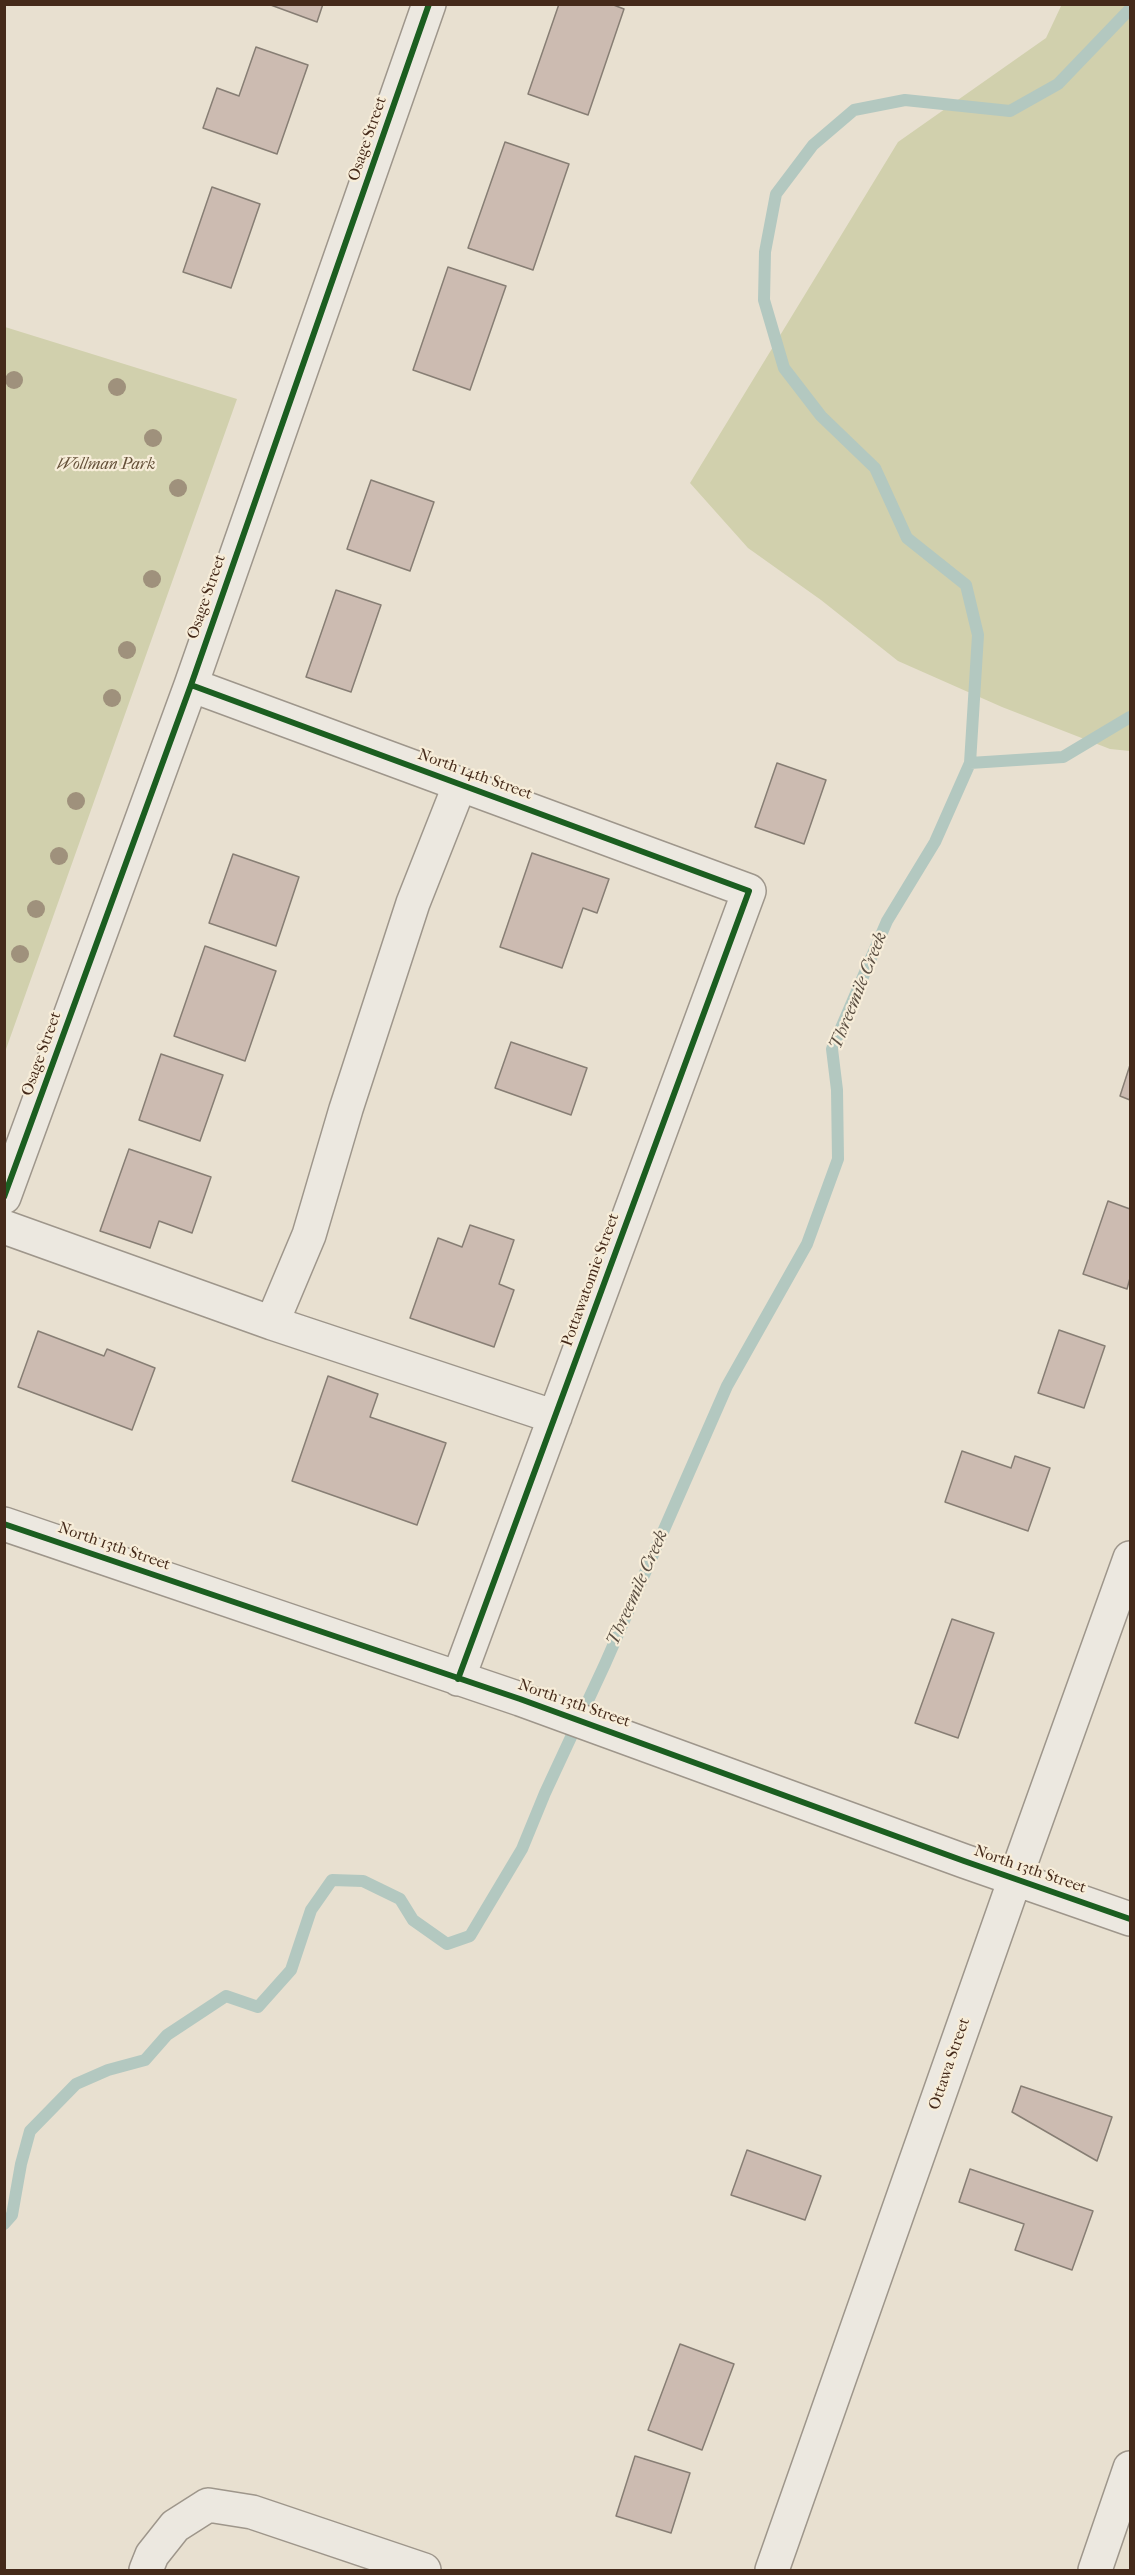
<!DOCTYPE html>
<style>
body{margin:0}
#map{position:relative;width:1135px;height:2575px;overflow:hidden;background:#e8e0d0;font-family:"IM FELL French Canon",serif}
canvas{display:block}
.frame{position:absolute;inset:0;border:6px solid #452a1a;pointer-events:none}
</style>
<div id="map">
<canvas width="1135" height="2575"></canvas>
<div class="frame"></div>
</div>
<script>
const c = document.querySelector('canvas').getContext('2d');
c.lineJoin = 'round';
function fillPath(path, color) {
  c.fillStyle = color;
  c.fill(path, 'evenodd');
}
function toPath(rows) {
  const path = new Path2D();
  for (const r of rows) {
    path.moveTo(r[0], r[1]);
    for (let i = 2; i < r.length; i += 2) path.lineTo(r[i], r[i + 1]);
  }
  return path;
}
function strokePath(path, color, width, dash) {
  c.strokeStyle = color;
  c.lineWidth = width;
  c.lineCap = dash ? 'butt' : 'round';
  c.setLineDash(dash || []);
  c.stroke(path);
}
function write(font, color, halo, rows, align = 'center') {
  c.font = font + ' "IM FELL French Canon",serif';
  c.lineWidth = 4.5;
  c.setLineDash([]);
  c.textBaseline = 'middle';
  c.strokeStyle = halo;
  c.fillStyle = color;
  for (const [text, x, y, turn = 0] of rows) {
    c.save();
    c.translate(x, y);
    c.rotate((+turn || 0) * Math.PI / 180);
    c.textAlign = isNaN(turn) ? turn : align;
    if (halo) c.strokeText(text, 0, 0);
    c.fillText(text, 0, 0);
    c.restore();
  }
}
fillPath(toPath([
 [1062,4,1130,5,1130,751,1110,749,1002,707,898,661,821,600,748,548,690,483,898,142,1046,38],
 [5,327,237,399,5,1052,4,327]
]), '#d1d0ad');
strokePath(toPath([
 [970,763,978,635,966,585,907,538,875,468,821,416,784,368,764,300,765,252,776,194,813,145,854,110,905,100,1010,111,1058,84,1130,9],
 [4,2224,12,2215,21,2164,30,2131,76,2084,108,2070,145,2060,167,2035,226,1996,258,2007,291,1970,311,1910,332,1880,363,1881,400,1899,413,1920,447,1944,470,1936,522,1849,545,1793,605,1664,727,1386,807,1244,838,1159,837,1090,832,1049,887,921,935,842,970,763,1063,757,1130,717]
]), '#b3c8c0', 12);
const building = toPath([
 [268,4,323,4,317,22,268,4],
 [559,4,611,4,624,9,588,115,528,94,559,4],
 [256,47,308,65,277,154,203,128,217,88,239,96,256,47],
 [505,142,569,164,533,270,468,248,505,142],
 [212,187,260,204,231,288,183,272,212,187],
 [448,267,506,286,470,390,413,370,448,267],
 [371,480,434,502,410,571,347,549,371,480],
 [336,590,381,605,351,692,306,677,336,590],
 [777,763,826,780,804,844,755,827,777,763],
 [532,853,609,879,597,913,583,908,562,968,500,947,532,853],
 [233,854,299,877,276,946,209,923,233,854],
 [205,946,276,971,245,1061,174,1036,205,946],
 [511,1042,587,1068,571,1115,495,1088,511,1042],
 [161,1054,223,1075,200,1141,139,1120,161,1054],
 [1130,1065,1130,1100,1120,1096,1130,1065],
 [129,1149,211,1177,192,1233,159,1221,150,1248,100,1231,129,1149],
 [1108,1201,1130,1209,1130,1278,1127,1289,1083,1274,1108,1201],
 [470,1225,514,1240,499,1284,514,1290,494,1347,410,1318,438,1238,462,1247,470,1225],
 [1059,1330,1105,1346,1084,1408,1038,1393,1059,1330],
 [38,1331,104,1356,107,1349,155,1368,132,1430,18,1387,38,1331],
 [328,1376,378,1394,370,1417,446,1443,417,1525,292,1481,328,1376],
 [962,1451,1011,1468,1015,1456,1050,1468,1028,1531,945,1502,962,1451],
 [952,1619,994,1633,958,1738,915,1723,952,1619],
 [1021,2086,1112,2117,1097,2161,1012,2112,1021,2086],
 [747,2150,821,2176,805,2220,731,2195,747,2150],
 [970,2169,1093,2211,1072,2270,1015,2250,1024,2224,959,2202,970,2169],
 [680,2344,734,2364,702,2450,648,2430,680,2344],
 [635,2456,690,2473,671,2533,616,2516,635,2456]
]);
fillPath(building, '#ccbbb1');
strokePath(building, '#877e74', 1.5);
const minor = toPath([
 [191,685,749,891,458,1679],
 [4,1197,191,685,429,4],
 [4,1227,272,1323,309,1235,346,1109,413,903,460,784],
 [272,1323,555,1417],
 [4,1524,520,1699,964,1861,1130,1919],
 [146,2570,152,2555,175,2526,208,2505,252,2512,424,2570],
 [772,2570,1015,1879,1130,1558],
 [1095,2570,1130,2468]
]);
strokePath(minor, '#9e968b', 36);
strokePath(minor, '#ece8e0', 33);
strokePath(toPath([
 [191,685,749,891,458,1679],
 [4,1197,191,685,429,4],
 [4,1524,520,1699,964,1861,1130,1919]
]), '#1b5e20', 6);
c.fillStyle = '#9f917c';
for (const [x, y] of [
 [14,380],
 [117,387],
 [153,438],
 [178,488],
 [152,579],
 [127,650],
 [112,698],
 [76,801],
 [59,856],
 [36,909],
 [20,954]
]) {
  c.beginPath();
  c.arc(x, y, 9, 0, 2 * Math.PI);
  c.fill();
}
write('16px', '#452a1a', '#f7edd9', [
 ["Osage Street",368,139,-71],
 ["Osage Street",207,597,-71],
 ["North 14th Street",475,775,20],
 ["Osage Street",42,1054,-70],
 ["Pottawatomie Street",591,1280,-70],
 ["North 13th Street",114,1547,19],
 ["North 13th Street",574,1704,19],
 ["North 13th Street",1030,1870,19],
 ["Ottawa Street",950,2064,-71]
]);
write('italic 16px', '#645038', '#f7edd9', [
 ["Wollman Park",106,465]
]);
write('italic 18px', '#5b4f42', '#f7edd9', [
 ["Threemile Creek",859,991,-68],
 ["Threemile Creek",638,1588,-66]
]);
</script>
